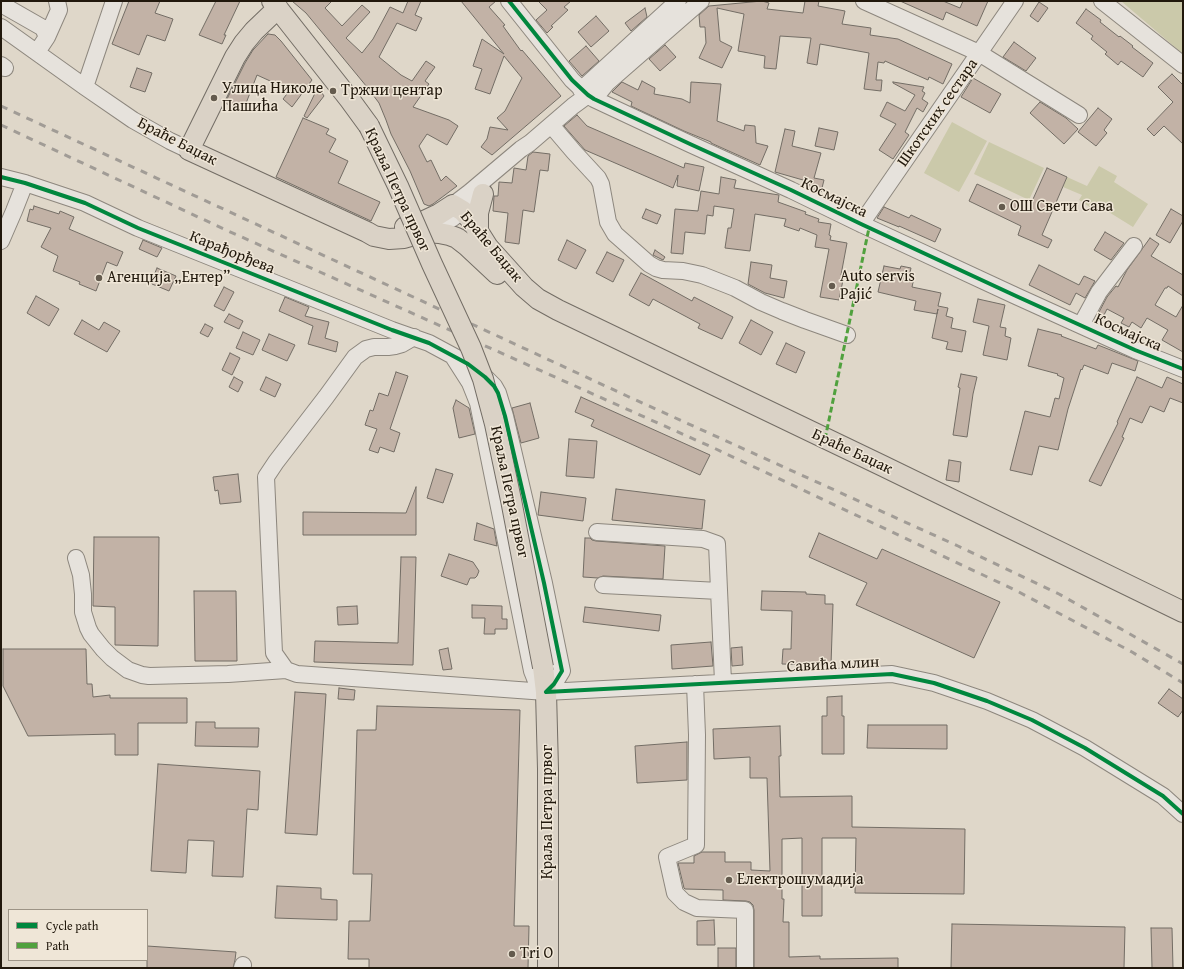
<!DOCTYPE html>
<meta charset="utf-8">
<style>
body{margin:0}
#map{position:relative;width:1184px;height:969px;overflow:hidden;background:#dfd7c9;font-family:"Gentium Book Plus",serif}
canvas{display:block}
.frame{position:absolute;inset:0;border:2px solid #21180c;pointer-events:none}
.legend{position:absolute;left:8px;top:909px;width:140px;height:52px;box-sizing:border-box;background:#efe6d7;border:1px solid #9d9486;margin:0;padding:5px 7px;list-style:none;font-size:12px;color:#21180c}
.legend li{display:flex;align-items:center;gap:8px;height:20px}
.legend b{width:20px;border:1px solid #9d9486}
</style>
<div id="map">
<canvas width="1184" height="969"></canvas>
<div class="frame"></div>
<ul class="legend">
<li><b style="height:5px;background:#00873e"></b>Cycle path</li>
<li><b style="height:5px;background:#50a13e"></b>Path</li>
</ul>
</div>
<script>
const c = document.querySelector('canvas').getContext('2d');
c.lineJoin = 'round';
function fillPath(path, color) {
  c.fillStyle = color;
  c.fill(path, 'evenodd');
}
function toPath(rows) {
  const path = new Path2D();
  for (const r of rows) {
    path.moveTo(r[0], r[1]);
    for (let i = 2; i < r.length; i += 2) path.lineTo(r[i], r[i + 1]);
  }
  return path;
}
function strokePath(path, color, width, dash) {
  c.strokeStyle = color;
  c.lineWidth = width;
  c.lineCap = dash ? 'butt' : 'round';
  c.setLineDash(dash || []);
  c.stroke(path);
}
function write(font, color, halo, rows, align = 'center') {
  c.font = font + ' "Gentium Book Plus",serif';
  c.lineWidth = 3;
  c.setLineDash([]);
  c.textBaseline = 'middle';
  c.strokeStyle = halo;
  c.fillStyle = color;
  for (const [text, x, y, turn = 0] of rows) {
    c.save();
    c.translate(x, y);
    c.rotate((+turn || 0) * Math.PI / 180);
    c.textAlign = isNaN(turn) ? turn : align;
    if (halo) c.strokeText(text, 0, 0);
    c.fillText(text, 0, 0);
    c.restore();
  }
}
fillPath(toPath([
 [1121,1,1183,1,1183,54],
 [952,122,987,141,959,192,924,173],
 [989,142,1044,168,1029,200,974,174],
 [1099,166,1117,176,1114,182,1148,204,1133,227,1099,206,1096,211,1079,200,1082,195,1063,187,1067,177,1087,186]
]), '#cbc9aa');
const building = toPath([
 [129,1,160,1,155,13,173,19,165,41,147,35,139,55,112,44,129,1],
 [216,1,240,1,224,35,226,35,222,44,199,35,216,1],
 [292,1,332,1,325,8,342,26,362,5,370,12,346,38,362,53,373,39,390,7,403,13,408,1,421,1,415,15,422,18,416,31,397,23,379,57,401,75,412,81,426,61,435,67,425,81,429,84,413,107,449,120,458,126,447,145,427,134,419,146,427,162,431,160,441,181,446,176,457,186,433,204,429,206,424,204,410,171,391,134,386,120,379,103,367,87,306,13,292,1],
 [461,1,496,1,489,7,505,25,503,26,521,51,522,50,561,96,492,155,481,147,487,139,490,127,508,130,497,118,505,111,522,78,504,56,490,94,475,89,482,69,473,66,482,39,504,54,461,1],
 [538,1,571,1,564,7,568,10,551,26,553,27,547,33,536,20,547,10,538,1],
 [762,1,769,3,767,9,803,13,805,1,819,1,818,6,845,11,842,24,871,28,870,35,898,39,952,64,943,84,929,77,928,80,885,61,884,63,878,62,876,80,882,80,881,91,864,89,869,53,820,44,817,65,807,63,811,38,780,36,776,69,764,68,765,56,738,51,744,14,717,8,720,41,732,47,722,68,699,58,706,43,705,27,700,27,699,15,709,6,762,1],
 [900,1,943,1,960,8,963,1,988,1,977,26,946,12,943,20,900,1],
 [1039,2,1048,8,1038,22,1030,16,1039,2],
 [645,8,647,17,631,31,625,23,645,8],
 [1086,9,1101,20,1100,22,1119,37,1120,36,1133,46,1132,47,1153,63,1143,77,1121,61,1118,65,1105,54,1107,52,1091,39,1093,36,1076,23,1086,9],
 [596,16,609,31,591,47,578,32,596,16],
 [268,34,275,35,281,41,312,80,292,107,283,99,290,90,257,75,243,111,225,103,245,63,253,50,268,34],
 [1014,42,1036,58,1026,71,1003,57,1014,42],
 [665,45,676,57,660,71,649,59,665,45],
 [586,46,599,61,582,76,569,61,586,46],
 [137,68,152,73,145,92,130,87,137,68],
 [1172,74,1183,85,1183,144,1164,126,1154,136,1147,129,1173,102,1158,87,1172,74],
 [973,78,1001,94,990,113,961,97,973,78],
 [642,81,655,88,654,94,682,99,690,103,691,82,721,84,717,121,744,131,745,125,755,126,756,143,768,146,760,165,711,143,711,142,684,131,631,106,632,102,612,92,622,82,638,90,642,81],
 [893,82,924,87,922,91,925,93,922,99,928,103,923,112,917,108,905,132,909,135,893,159,879,150,896,124,880,116,887,102,905,111,915,95,893,83,893,82],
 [318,87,324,96,307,118,304,116,318,87],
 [1040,102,1066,118,1078,129,1064,144,1030,113,1040,102],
 [1098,108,1112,119,1104,130,1107,133,1096,146,1078,132,1098,108],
 [577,115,587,126,684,168,685,163,704,167,699,191,677,186,678,175,673,188,585,150,564,126,577,115],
 [303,118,329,129,326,134,336,139,329,152,348,161,338,183,380,202,371,221,276,177,303,118],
 [819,128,838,132,834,150,815,146,819,128],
 [785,129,795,131,792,146,821,153,814,178,824,180,821,192,808,188,810,182,775,172,785,129],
 [533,152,550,154,548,171,540,170,534,212,523,210,519,244,505,242,508,213,493,211,494,196,498,196,499,182,512,183,514,168,526,170,528,156,533,152],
 [1047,168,1067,177,1042,235,1052,240,1048,248,1018,235,1021,226,969,201,977,184,1029,208,1047,168],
 [721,177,736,180,734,188,779,195,778,202,806,212,805,214,819,219,818,222,831,224,829,235,831,236,830,240,847,243,841,275,844,275,839,300,820,297,829,249,815,247,817,235,800,228,799,231,784,226,786,219,755,214,750,251,725,248,728,228,731,228,734,209,714,206,713,216,707,215,705,234,685,232,683,254,671,253,675,209,698,211,701,191,719,194,721,177],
 [34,206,59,214,60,211,74,217,69,229,123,252,117,266,107,262,96,291,79,284,80,282,53,271,58,256,41,247,51,228,27,221,30,209,33,210,34,206],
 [884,207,909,218,911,215,941,229,935,242,899,226,899,227,877,218,884,207],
 [646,209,661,215,657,224,642,218,646,209],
 [1171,209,1183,216,1183,221,1170,243,1156,235,1171,209],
 [1105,232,1124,243,1111,260,1094,250,1105,232],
 [1150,238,1159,244,1151,256,1183,275,1183,296,1168,286,1167,288,1165,288,1155,305,1176,317,1183,305,1183,352,1162,340,1168,330,1147,318,1141,328,1132,322,1129,327,1121,323,1124,318,1107,309,1103,317,1098,314,1107,297,1116,286,1118,287,1127,270,1150,238],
 [143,240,162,248,157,257,139,249,143,240],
 [567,240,586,250,576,269,558,260,567,240],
 [655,250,665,257,663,260,653,255,655,250],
 [607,252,624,260,613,282,596,273,607,252],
 [751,262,772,265,770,278,787,281,784,298,765,293,748,284,751,262],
 [1039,265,1079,285,1084,276,1095,281,1085,298,1076,293,1070,305,1029,285,1039,265],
 [884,266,900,269,901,266,911,268,909,277,914,278,912,287,941,293,938,306,948,308,946,316,953,318,951,328,966,331,962,352,946,349,948,342,932,338,938,309,937,314,914,310,916,301,878,292,884,266],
 [157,268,176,276,169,291,152,284,152,280,157,268],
 [641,273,692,301,694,297,733,317,722,339,698,328,700,324,653,299,649,306,629,295,641,273],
 [224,287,234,292,224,311,214,306,224,287],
 [36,296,59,309,49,326,27,313,36,296],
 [285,297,309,307,305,316,329,322,325,338,338,342,336,352,308,344,313,326,279,311,285,297],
 [978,299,1005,305,1000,327,1006,328,1005,336,1011,338,1007,360,983,355,989,326,973,322,978,299],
 [229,314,243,321,239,329,224,322,229,314],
 [82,320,99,330,104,322,120,331,107,352,74,334,82,320],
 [751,320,773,332,761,355,739,343,751,320],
 [205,324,213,328,208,337,200,333,205,324],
 [1038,329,1062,335,1061,336,1096,349,1098,345,1138,361,1135,371,1112,363,1108,374,1084,365,1082,370,1081,369,1068,409,1058,450,1039,446,1032,475,1010,470,1025,411,1050,417,1055,398,1059,399,1064,378,1057,375,1058,374,1028,366,1038,329],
 [243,332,260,340,253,355,236,348,243,332],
 [269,334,295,345,287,361,262,350,269,334],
 [786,343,805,352,796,373,776,364,786,343],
 [230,353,240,358,232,375,222,370,230,353],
 [396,372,408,376,390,429,400,433,394,452,380,447,378,453,369,450,377,429,365,425,370,410,373,411,379,393,388,396,396,372],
 [961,374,977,377,973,394,967,437,953,435,960,388,958,387,961,374],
 [234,377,243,382,238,392,229,387,234,377],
 [266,377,281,384,275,397,260,390,266,377],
 [1137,377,1162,388,1167,377,1183,384,1183,403,1170,398,1164,412,1150,406,1142,423,1130,418,1122,437,1124,438,1101,486,1089,481,1118,423,1117,422,1137,377],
 [581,397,710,455,700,475,591,426,594,420,575,412,581,397],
 [456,400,469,408,475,434,459,438,453,408,456,400],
 [530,403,539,438,521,443,512,408,530,403],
 [569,439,597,441,594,478,566,476,569,439],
 [949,460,961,462,959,482,946,480,949,460],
 [436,469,453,474,443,503,427,498,436,469],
 [238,474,241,502,220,504,218,490,215,491,213,477,238,474],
 [416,487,416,535,303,535,303,512,406,513,416,487],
 [616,489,705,500,702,529,612,520,616,489],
 [541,492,586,498,583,521,538,515,541,492],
 [477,523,494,529,497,546,474,540,477,523],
 [819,533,877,559,882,549,1000,602,974,658,856,605,867,583,809,557,819,533],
 [94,537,159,537,158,646,115,645,115,607,93,606,94,537],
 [585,538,590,538,592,540,596,541,665,546,663,579,603,576,598,578,583,577,585,538],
 [449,554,473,562,479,571,477,576,475,578,470,578,467,585,441,576,449,554],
 [401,557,416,557,413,665,314,662,315,641,398,643,401,557],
 [194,591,236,591,237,661,195,661,194,591],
 [762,591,806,592,806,594,825,595,825,604,833,604,831,665,782,664,783,649,791,649,792,611,761,610,762,591],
 [472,605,502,606,502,619,507,619,507,629,495,629,495,634,484,634,485,618,472,618,472,605],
 [357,606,358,624,338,625,337,607,357,606],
 [585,607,661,615,659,631,583,622,585,607],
 [711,642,713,666,672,669,671,645,711,642],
 [742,647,743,665,732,666,731,648,742,647],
 [448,648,452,669,443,670,439,650,448,648],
 [3,649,86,649,87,684,92,684,93,697,110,695,110,698,187,698,187,723,138,723,138,755,115,755,115,734,28,736,3,686,3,649],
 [339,688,355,690,354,700,338,699,339,688],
 [1169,689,1183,699,1183,710,1178,717,1158,703,1169,689],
 [295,692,326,694,317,835,285,833,295,692],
 [842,696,842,716,844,716,844,754,822,754,822,716,827,716,827,697,842,696],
 [377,706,520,710,514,926,529,926,528,968,369,968,369,959,348,959,349,921,370,921,372,874,353,874,357,730,376,730,377,706],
 [196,722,215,722,215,728,259,728,258,747,195,746,196,722],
 [868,725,947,725,947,749,867,748,868,725],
 [780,726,781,756,779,756,780,797,852,796,852,827,965,829,964,894,855,893,856,838,822,838,822,916,802,916,802,838,782,839,782,899,784,899,783,922,789,922,789,957,820,956,820,959,898,958,898,968,754,968,754,910,753,905,750,902,746,901,723,900,723,890,685,889,684,888,678,863,694,863,694,856,702,852,725,852,725,862,751,862,751,870,770,871,767,778,750,778,750,757,714,759,713,729,780,726],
 [687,742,687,780,637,783,635,746,687,742],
 [158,764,260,771,258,810,247,809,243,877,212,876,214,841,188,840,186,873,151,871,158,764],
 [277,886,321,888,321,899,337,900,337,920,275,918,277,886],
 [714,920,715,945,697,945,697,921,714,920],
 [952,924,1125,927,1124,968,951,968,952,924],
 [1151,928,1172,928,1173,968,1152,968,1151,928],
 [147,946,236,952,235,960,233,968,147,968,147,946],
 [718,948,736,948,736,968,718,968,718,948]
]);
fillPath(building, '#c2b2a6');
strokePath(building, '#736d65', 1);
const minor = toPath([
 [509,1,572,80,588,95,594,99,690,144,791,190,861,224,1016,296,1135,350,1183,369],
 [864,1,979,53,1079,115],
 [1102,1,1183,65],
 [1,4,43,28,47,37,37,52],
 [1,27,85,87,133,120,170,141,189,150],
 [47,37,59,10,57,1],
 [1,65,5,68],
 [85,87,114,1],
 [581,90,678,1],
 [594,99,607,83,701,1],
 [551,125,574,152,598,178,601,184,608,222,615,234,649,264,656,268,663,270,683,271,702,275,735,288,761,302,782,311,805,320,847,335],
 [1,177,25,183,85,203,138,228,392,330,429,343,468,364,485,377,494,386,498,393,505,416,544,583,562,671,554,684,546,692],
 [453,205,470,192,521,149,530,143,573,106,588,95],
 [861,224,1015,1],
 [425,232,453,218,471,204],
 [1,241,14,211,25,183],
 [1081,325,1099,292,1134,246],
 [414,337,402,344,395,346,388,347,374,347,366,349,355,357,326,397,276,462,266,477,274,653,286,670,297,674,546,692,892,674,934,683,987,701,1032,720,1085,748,1163,796,1183,814],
 [454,358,470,383,478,403,532,671,536,681,546,692],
 [597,532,703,539,717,544,723,682],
 [76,558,81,575,83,594,83,612,88,628,91,634,103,649,112,658,128,670,142,675,149,676,228,674,286,670],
 [603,585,719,591],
 [695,684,697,735,696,845,667,857,675,893,684,902,697,908,745,910,745,968],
 [242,968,243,965]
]);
const major = toPath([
 [272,1,350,100,369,126],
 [278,8,254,31,244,43,235,57,189,150,367,232,374,236,389,239,404,238,425,232,439,233,449,235,457,238,466,245,497,274],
 [453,205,463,211,471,220,488,247,524,287,538,299,558,310,883,466,1183,612],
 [405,227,422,222,439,214,453,205],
 [478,232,478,213,483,194],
 [543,667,546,692,548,769,548,968]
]);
strokePath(minor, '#8d877e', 18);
strokePath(major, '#736d65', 22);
strokePath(minor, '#e6e2dc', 16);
strokePath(major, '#dad2c6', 20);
strokePath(toPath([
 [1,106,627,396,958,546,1059,594,1183,664],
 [1,125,226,230,716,449,1017,591,1132,652,1183,683]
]), '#a19c96', 3, [7, 7]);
const majorBridge = toPath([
 [369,126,398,186,432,264,471,348,483,379,495,424,511,500,543,667]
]);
strokePath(majorBridge, '#736d65', 22, []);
strokePath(majorBridge, '#dad2c6', 20);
strokePath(toPath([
 [825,439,869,228]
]), '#50a13e', 3, [6, 3]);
strokePath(toPath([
 [509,1,572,80,588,95,594,99,690,144,791,190,861,224,1016,296,1135,350,1183,369],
 [1,177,25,183,85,203,138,228,392,330,429,343,468,364,485,377,494,386,498,393,505,416,544,583,562,671,554,684,546,692],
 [546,692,892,674,934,683,987,701,1032,720,1085,748,1163,796,1183,814]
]), '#00873e', 4);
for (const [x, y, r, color] of [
 [333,91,4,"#645b4e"],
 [214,98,4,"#645b4e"],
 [1002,207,4,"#645b4e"],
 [99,278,4,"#645b4e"],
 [832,286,4,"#645b4e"],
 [729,880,4,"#645b4e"],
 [512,954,4,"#645b4e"]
]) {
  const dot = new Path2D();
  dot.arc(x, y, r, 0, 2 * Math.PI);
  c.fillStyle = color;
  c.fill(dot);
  strokePath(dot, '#efe6d7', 1.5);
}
write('16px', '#21180c', '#efe6d7', [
 ["Улица Николе",222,89],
 ["Пашића",222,107],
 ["Тржни центар",341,91],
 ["ОШ Свети Сава",1010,207],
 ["Auto servis",840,277],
 ["Pajić",840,295],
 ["Агенција „Ентер”",107,278],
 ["Електрошумадија",737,880],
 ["Tri O",520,954]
], 'left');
write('16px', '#21180c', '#efe6d7', [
 ["Шкотских сестара",938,113,-55],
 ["Браће Баџак",177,142,27],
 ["Краља Петра првог",397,190,65],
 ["Космајска",834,198,26],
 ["Браће Баџак",491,247,50],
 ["Карађорђева",232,253,22],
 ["Космајска",1128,333,24],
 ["Браће Баџак",852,452,25],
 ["Краља Петра првог",509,492,78],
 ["Савића млин",833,665,-3],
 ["Краља Петра првог",548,812,-90]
]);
</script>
